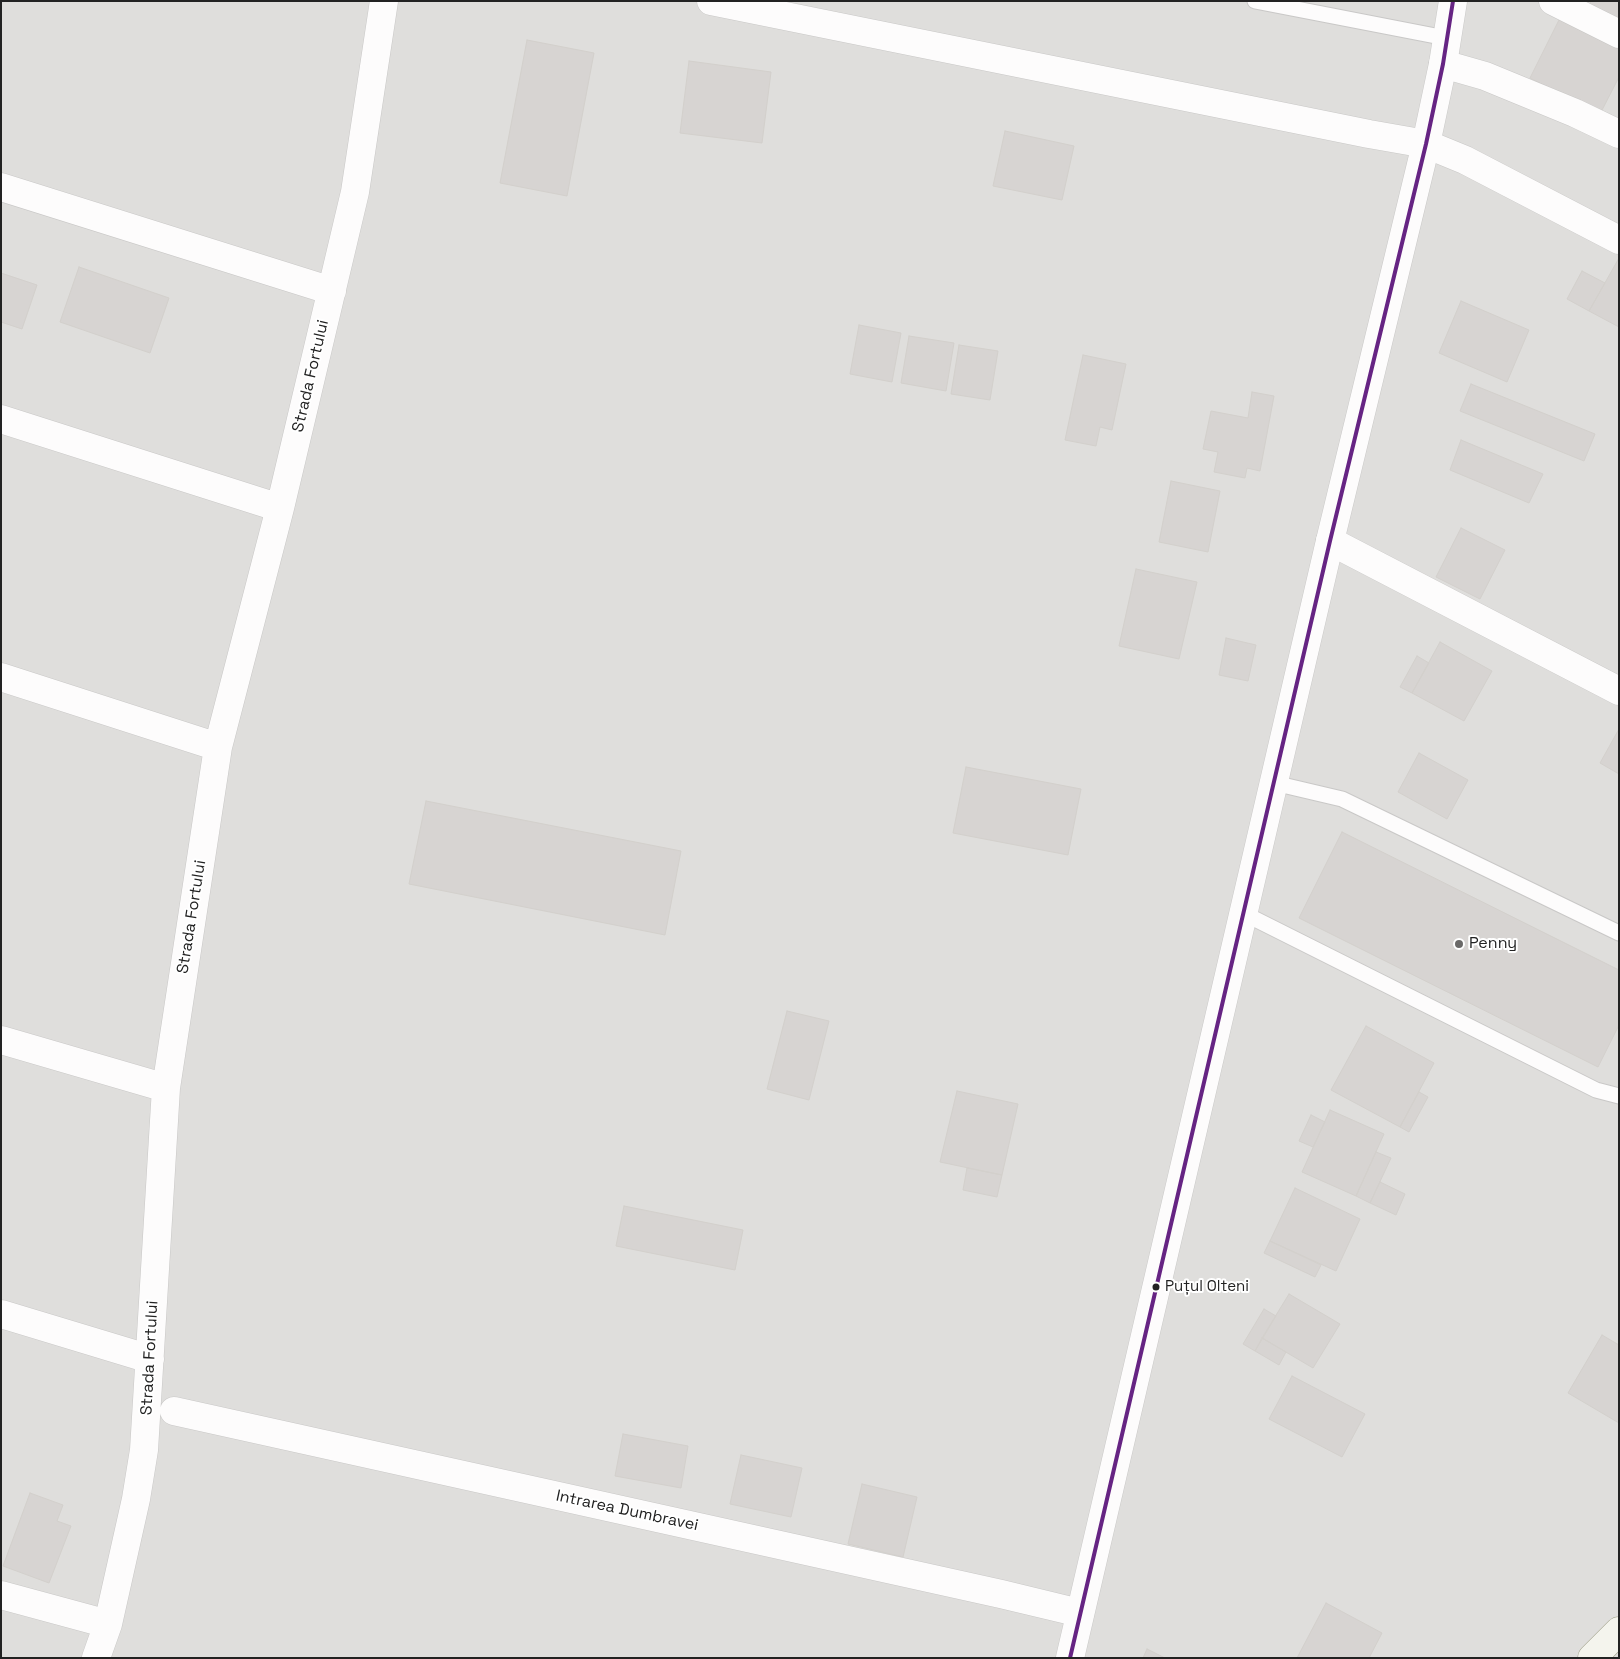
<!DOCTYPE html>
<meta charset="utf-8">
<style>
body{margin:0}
#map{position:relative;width:1620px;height:1659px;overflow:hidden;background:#f0eeeb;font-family:"Space Grotesk",sans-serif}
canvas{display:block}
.frame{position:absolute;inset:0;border:2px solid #222;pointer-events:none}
</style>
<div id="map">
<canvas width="1620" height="1659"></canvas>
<div class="frame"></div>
</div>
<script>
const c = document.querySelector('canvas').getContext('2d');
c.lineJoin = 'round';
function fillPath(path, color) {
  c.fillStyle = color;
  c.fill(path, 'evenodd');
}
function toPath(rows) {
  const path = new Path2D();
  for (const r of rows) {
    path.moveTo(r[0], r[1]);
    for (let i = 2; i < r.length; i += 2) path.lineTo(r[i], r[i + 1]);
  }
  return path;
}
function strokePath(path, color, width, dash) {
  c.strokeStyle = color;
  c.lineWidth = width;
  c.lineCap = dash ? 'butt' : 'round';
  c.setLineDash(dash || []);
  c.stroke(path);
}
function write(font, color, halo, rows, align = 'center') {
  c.font = font + ' "Space Grotesk",sans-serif';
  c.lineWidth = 4;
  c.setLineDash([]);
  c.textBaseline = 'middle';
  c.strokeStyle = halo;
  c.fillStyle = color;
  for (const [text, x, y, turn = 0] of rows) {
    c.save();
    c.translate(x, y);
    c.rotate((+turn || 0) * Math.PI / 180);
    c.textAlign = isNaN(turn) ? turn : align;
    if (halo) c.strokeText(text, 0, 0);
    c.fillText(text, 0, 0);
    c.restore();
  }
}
fillPath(toPath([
 [1,1,1619,1,1619,1658,1,1658]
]), '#dfdedc');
const building = toPath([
 [1591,1,1619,1,1619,22,1589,6,1591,1],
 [1563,12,1619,40,1619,77,1600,114,1530,78,1563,12],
 [527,40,594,53,567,196,500,183,527,40],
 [689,61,771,72,762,143,680,133,689,61],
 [1005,131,1074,146,1062,200,993,186,1005,131],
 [1619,258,1619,327,1589,311,1619,258],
 [79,267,169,298,150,353,60,322,79,267],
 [1582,271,1605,283,1589,311,1567,299,1582,271],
 [1,273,37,285,22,329,1,322,1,273],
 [1461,301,1529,330,1507,382,1439,353,1461,301],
 [859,325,901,333,892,382,850,374,859,325],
 [909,336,954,343,946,391,901,383,909,336],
 [959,345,998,351,990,400,951,394,959,345],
 [1083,355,1126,364,1112,430,1100,427,1096,446,1065,440,1083,355],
 [1471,384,1595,434,1584,461,1460,411,1471,384],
 [1252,392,1274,396,1260,471,1247,468,1245,478,1214,472,1218,452,1203,449,1211,411,1248,418,1252,392],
 [1461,440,1543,474,1529,503,1450,470,1461,440],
 [1171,481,1220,491,1208,552,1159,542,1171,481],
 [1461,528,1505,550,1480,599,1436,577,1461,528],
 [1136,569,1197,582,1179,659,1119,646,1136,569],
 [1226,638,1256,645,1248,681,1219,675,1226,638],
 [1440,642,1492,671,1464,721,1412,693,1440,642],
 [1417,656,1429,663,1412,693,1400,687,1417,656],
 [1619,729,1619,774,1600,763,1619,729],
 [1419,753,1468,780,1447,819,1398,792,1419,753],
 [966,767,1081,789,1068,855,953,833,966,767],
 [426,801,681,851,665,935,409,884,426,801],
 [1342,832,1619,970,1619,1025,1598,1067,1299,918,1342,832],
 [787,1011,829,1021,809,1100,767,1089,787,1011],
 [1366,1026,1434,1063,1400,1127,1331,1090,1366,1026],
 [957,1091,1018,1104,1002,1175,940,1162,957,1091],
 [1419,1092,1428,1097,1409,1132,1400,1127,1419,1092],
 [1330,1110,1384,1134,1356,1196,1302,1172,1330,1110],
 [1311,1115,1325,1122,1313,1147,1299,1141,1311,1115],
 [1376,1152,1391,1158,1370,1203,1356,1196,1376,1152],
 [967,1168,1002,1175,997,1197,963,1190,967,1168],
 [1380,1182,1405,1194,1396,1215,1370,1203,1380,1182],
 [1295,1188,1360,1219,1336,1271,1270,1241,1295,1188],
 [624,1206,743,1230,735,1270,616,1246,624,1206],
 [1270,1241,1321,1265,1315,1277,1264,1253,1270,1241],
 [1289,1294,1340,1324,1313,1368,1262,1338,1289,1294],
 [1264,1309,1276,1316,1255,1351,1243,1344,1264,1309],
 [1602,1335,1619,1345,1619,1423,1568,1393,1602,1335],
 [1262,1338,1286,1352,1279,1365,1255,1351,1262,1338],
 [1292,1376,1365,1414,1342,1457,1269,1419,1292,1376],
 [623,1434,688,1446,681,1488,615,1476,623,1434],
 [741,1455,802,1468,791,1517,730,1504,741,1455],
 [862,1484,917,1497,903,1557,848,1544,862,1484],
 [30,1493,63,1505,57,1521,71,1526,49,1583,3,1566,30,1493],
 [1326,1603,1382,1633,1369,1658,1297,1658,1326,1603],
 [1147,1649,1165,1658,1143,1658,1147,1649]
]);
fillPath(building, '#d7d4d2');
strokePath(building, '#d3d0cc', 1);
const service = toPath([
 [1255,1,1446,38],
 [1274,783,1342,799,1619,933],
 [1243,913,1596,1090,1619,1096]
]);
const minor = toPath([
 [711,1,1369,134,1426,144,1465,160,1619,240],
 [1553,1,1619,34],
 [1443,64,1485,76,1575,113,1619,134],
 [1,187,332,291],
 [1,419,280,508],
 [1330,541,1619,691],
 [1,677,218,747],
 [1,1040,166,1088],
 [1,1314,150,1359],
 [174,1411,1001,1594,1080,1613],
 [1,1595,108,1624],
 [96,1658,108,1624,136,1499,144,1450,166,1088,218,747,280,508,355,192,384,1]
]);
const tertiary = toPath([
 [1070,1658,1330,541,1426,144,1443,64,1453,1]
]);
const secondary = toPath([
 [1592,1658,1619,1631]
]);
strokePath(service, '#c9c8c7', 17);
strokePath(minor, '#c9c8c7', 29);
strokePath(tertiary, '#c9c8c7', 29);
strokePath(secondary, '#999a82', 29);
strokePath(service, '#fdfcfc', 15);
strokePath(minor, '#fdfcfc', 28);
strokePath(tertiary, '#fdfcfc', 28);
strokePath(secondary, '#f4f4ed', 28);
strokePath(toPath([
 [1070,1658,1330,541,1426,144,1443,64,1453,1]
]), '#662483', 4);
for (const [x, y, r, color] of [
 [1459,944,5,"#6a6968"],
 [1156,1287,4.5,"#222"]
]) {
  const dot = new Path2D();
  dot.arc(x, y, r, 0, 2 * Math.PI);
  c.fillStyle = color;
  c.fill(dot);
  strokePath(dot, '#fff', 2);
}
write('15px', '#222', '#fff', [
 ["Puțul Olteni",1165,1287]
], 'left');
write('16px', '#222', '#fff', [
 ["Strada Fortului",311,376,-77],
 ["Strada Fortului",192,917,-81],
 ["Strada Fortului",150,1358,-87],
 ["Intrarea Dumbravei",627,1511,12]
]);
write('16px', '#222', '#fff', [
 ["Penny",1469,944]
], 'left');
</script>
